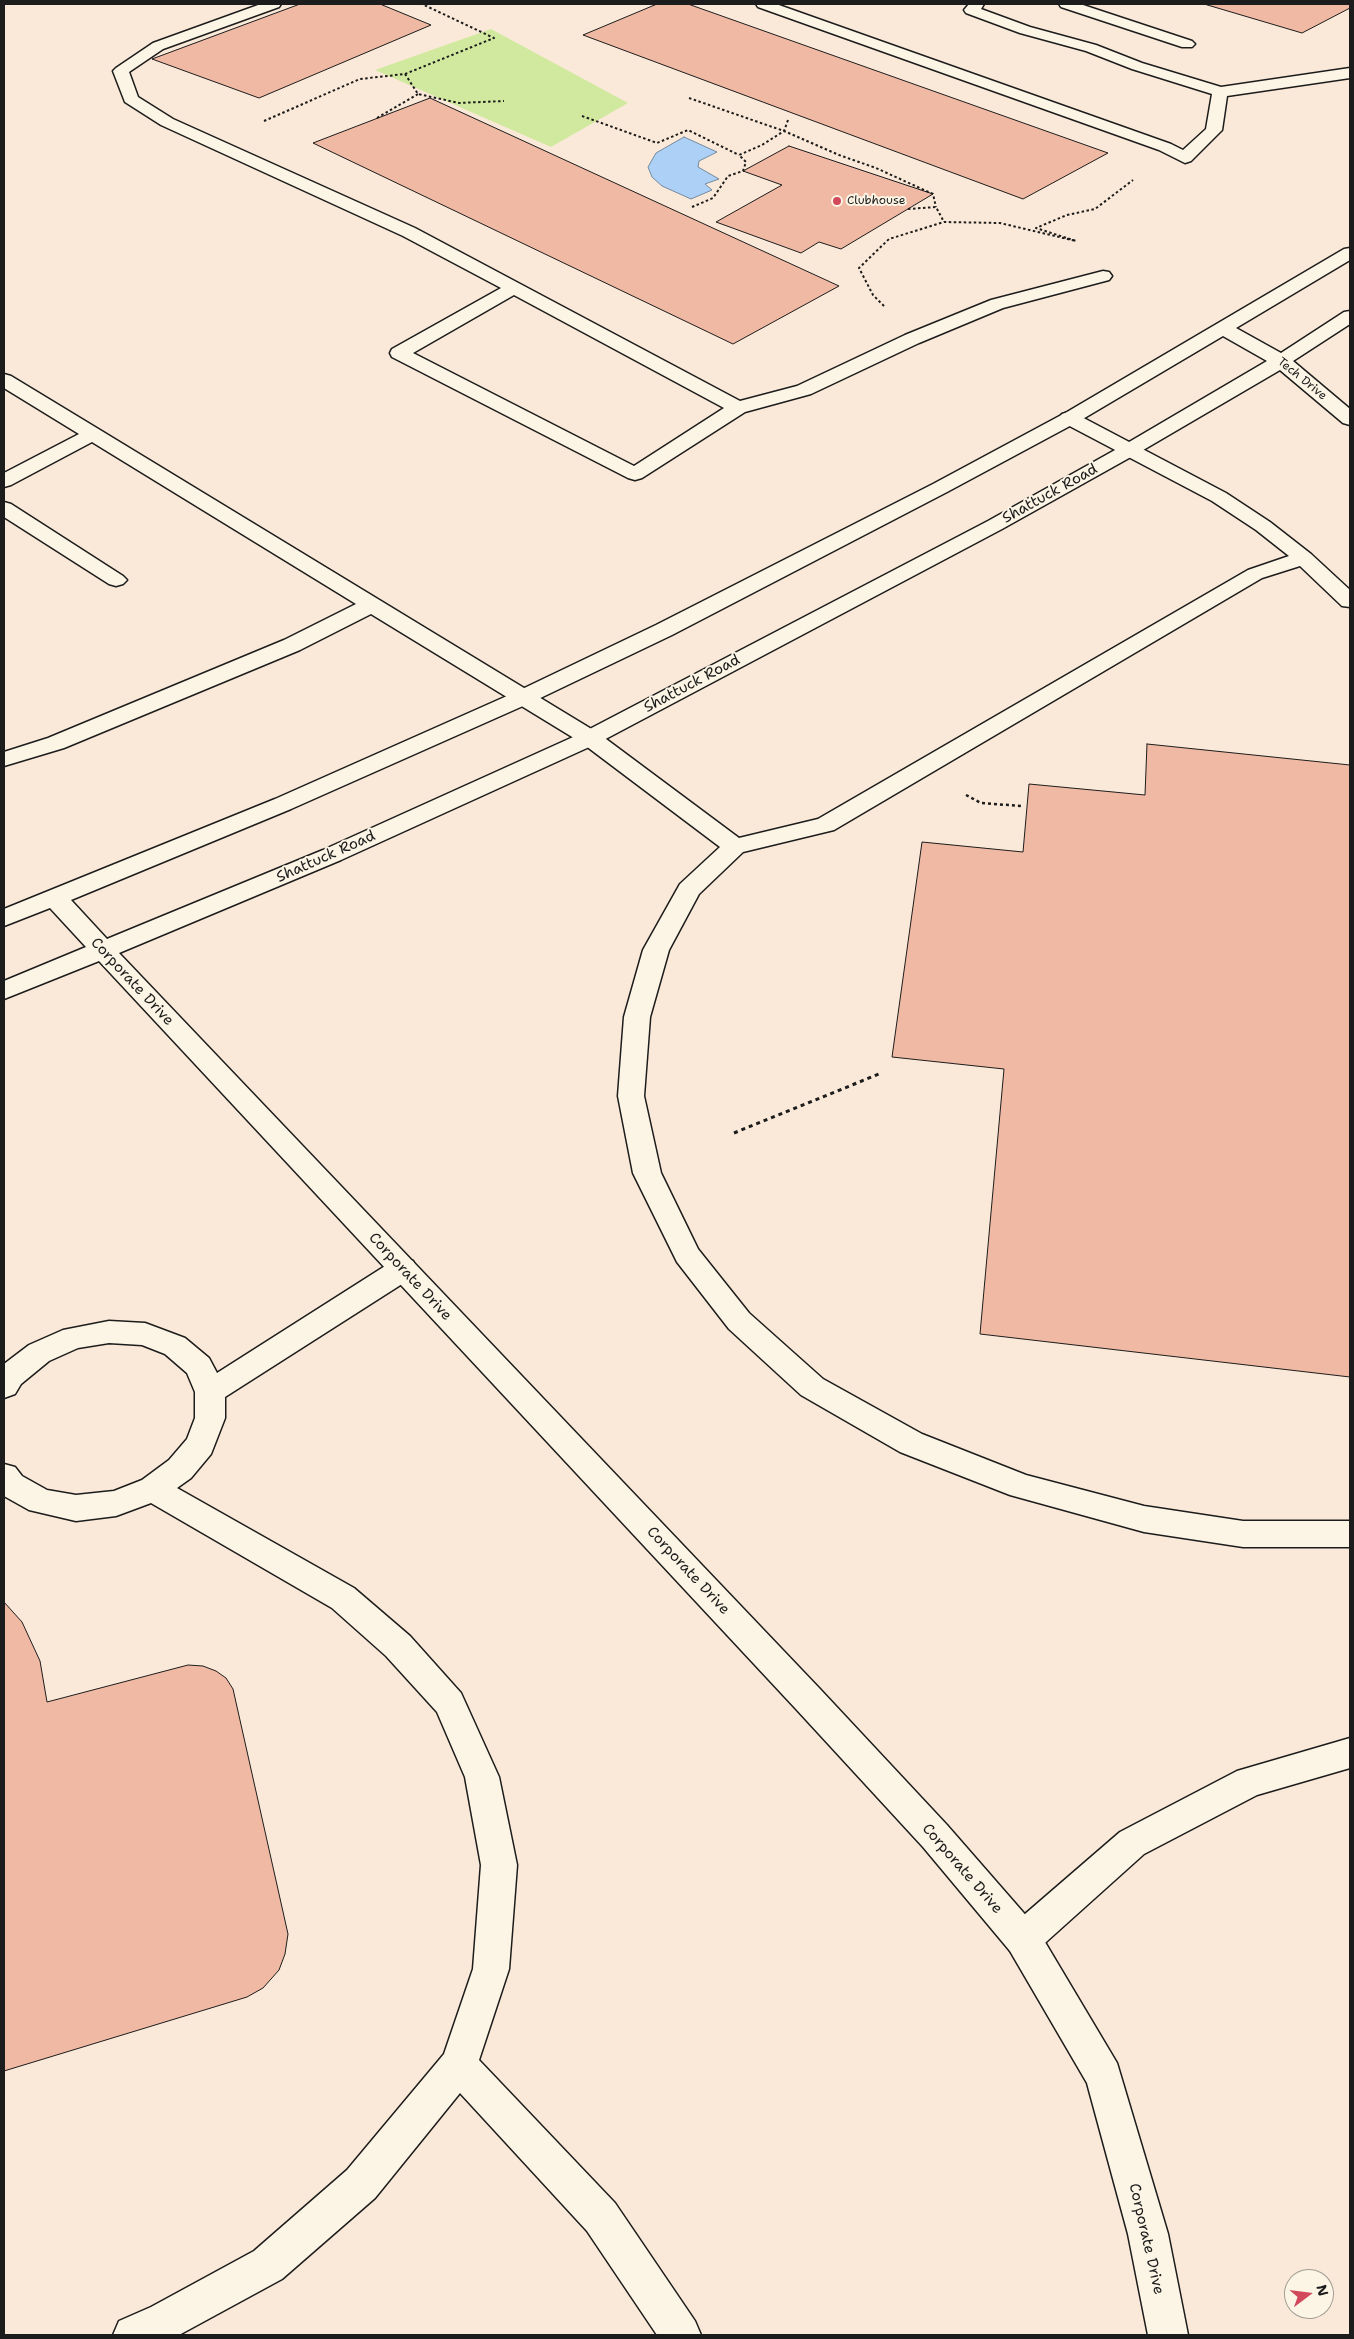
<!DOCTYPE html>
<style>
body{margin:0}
#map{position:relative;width:1354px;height:2339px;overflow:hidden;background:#fae9d8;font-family:"Shantell Sans",sans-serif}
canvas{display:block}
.frame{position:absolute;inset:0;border:5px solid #1c1c1c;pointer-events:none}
.north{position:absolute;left:1284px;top:2269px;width:50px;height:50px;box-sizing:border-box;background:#fcf5e5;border:1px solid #a29e95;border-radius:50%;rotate:75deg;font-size:14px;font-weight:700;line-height:20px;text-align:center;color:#1c1c1c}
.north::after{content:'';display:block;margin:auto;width:18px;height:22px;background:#d1495b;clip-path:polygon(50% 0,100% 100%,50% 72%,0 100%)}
</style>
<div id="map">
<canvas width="1354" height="2339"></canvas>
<div class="frame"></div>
<div class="north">N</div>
</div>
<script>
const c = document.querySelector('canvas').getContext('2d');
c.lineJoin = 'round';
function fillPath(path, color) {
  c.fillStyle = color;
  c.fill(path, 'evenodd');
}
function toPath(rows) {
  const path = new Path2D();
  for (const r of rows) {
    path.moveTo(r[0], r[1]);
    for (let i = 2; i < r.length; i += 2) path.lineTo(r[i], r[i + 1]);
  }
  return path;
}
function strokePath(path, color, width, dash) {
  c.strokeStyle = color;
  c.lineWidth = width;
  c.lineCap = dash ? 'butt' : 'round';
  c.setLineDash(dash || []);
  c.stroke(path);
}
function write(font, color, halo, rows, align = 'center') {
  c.font = font + ' "Shantell Sans",sans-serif';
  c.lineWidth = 4;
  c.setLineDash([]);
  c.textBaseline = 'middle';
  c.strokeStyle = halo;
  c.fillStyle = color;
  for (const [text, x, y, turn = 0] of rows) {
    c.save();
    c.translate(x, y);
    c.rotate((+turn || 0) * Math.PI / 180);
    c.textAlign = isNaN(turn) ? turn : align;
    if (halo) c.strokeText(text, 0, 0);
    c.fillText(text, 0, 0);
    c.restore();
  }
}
fillPath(toPath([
 [491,29,628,103,551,147,375,70]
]), '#d1e99f');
const water = toPath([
 [684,137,717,152,699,161,698,167,719,179,705,184,712,190,691,199,662,186,652,177,648,167,656,153,684,137]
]);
fillPath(water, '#add1f6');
strokePath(water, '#73899f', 1);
const building = toPath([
 [300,4,380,4,431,25,259,98,152,59,300,4],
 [657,4,688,4,1108,153,1023,199,583,35,657,4],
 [1204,4,1350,4,1350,8,1302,33,1204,4],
 [430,98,839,286,733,344,313,143,430,98],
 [789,146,933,194,841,249,819,242,801,253,716,222,782,185,743,171,789,146],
 [1147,744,1350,765,1350,1377,980,1334,1004,1069,892,1057,922,842,1023,852,1029,784,1145,795,1147,744],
 [4,1602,22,1622,40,1661,47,1702,188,1665,203,1666,216,1671,226,1678,233,1689,288,1934,285,1954,279,1970,263,1988,247,1997,4,2071,4,1602]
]);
fillPath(building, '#f0b9a4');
strokePath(building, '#1c1c1c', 1);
const service = toPath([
 [261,4,281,4,279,7,163,49,129,72,138,97,173,119,415,228,740,401,797,386,905,335,991,300,1103,271,1109,272,1112,276,1109,280,1003,308,919,343,811,394,745,412,642,478,635,480,628,478,392,357,390,353,392,349,501,288,403,236,161,125,125,102,113,71,116,68,153,43,261,4],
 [514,295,724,408,634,466,413,353,514,295],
 [756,4,776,4,1171,144,1183,150,1206,129,1212,94,1132,69,1086,51,1020,33,966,13,964,10,969,4,984,4,981,9,1030,27,1096,45,1142,63,1221,87,1350,68,1350,78,1227,96,1222,130,1191,161,1185,163,1159,150,758,7,756,4],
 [1059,4,1080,4,1192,41,1195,44,1192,47,1182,47,1061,7,1059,4],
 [4,374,11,376,100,430,598,733,739,838,818,819,1248,570,1289,556,1256,530,1212,501,1062,422,1059,418,1062,414,1069,412,1076,414,1226,493,1270,522,1311,554,1350,590,1350,607,1342,606,1300,566,1262,578,834,830,743,852,699,894,669,950,650,1017,644,1096,661,1173,698,1249,749,1313,823,1379,922,1434,1026,1475,1144,1506,1243,1521,1350,1521,1350,1547,1243,1547,1144,1532,1010,1495,900,1452,801,1395,729,1329,677,1262,633,1173,618,1096,624,1017,643,950,680,884,720,847,582,743,371,614,300,650,64,748,4,766,4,752,48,738,284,640,356,604,92,442,11,485,4,487,4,473,79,434,4,388,4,374],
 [4,502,11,504,123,576,127,580,123,584,116,586,109,584,4,517,4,502],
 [403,1258,413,1261,417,1269,413,1277,225,1397,225,1418,211,1454,191,1478,177,1488,354,1588,410,1636,461,1693,499,1777,517,1865,509,1969,479,2060,615,2203,695,2321,701,2335,657,2335,587,2231,460,2093,375,2198,282,2279,179,2335,113,2335,119,2321,151,2307,254,2251,347,2170,444,2054,473,1969,481,1865,465,1777,437,1712,386,1656,332,1608,151,1503,116,1516,76,1521,29,1510,4,1496,4,1464,15,1467,22,1476,47,1490,76,1495,114,1491,142,1480,169,1460,187,1439,195,1418,195,1392,187,1373,165,1354,142,1345,109,1343,78,1348,49,1361,21,1384,15,1394,4,1398,4,1364,29,1345,63,1330,109,1321,145,1323,185,1338,209,1358,217,1373,393,1261,403,1258],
 [1350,1738,1350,1768,1257,1795,1144,1854,1036,1951,1023,1956,1010,1951,1005,1939,1010,1927,1120,1832,1237,1771,1350,1738]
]);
const minor = toPath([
 [1350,248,1350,260,1236,328,1281,353,1344,312,1350,311,1350,324,1293,361,1350,409,1350,425,1343,423,1280,370,1138,453,1002,529,598,743,341,860,119,953,820,1689,947,1825,1036,1927,1117,2063,1168,2234,1188,2335,1148,2335,1128,2234,1087,2083,1010,1951,923,1847,796,1709,99,961,4,999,4,981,86,947,50,908,4,926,4,909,275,799,516,692,656,625,933,484,1067,412,1344,249,1350,248],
 [1223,336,1267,361,1124,445,988,521,582,733,323,850,107,939,71,900,291,809,532,702,672,635,947,492,1081,420,1223,336]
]);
strokePath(service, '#1c1c1c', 3);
strokePath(minor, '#1c1c1c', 3);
strokePath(toPath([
 [405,74,494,38,422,4],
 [689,98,784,131,839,155,876,168,933,194,936,207],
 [582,116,657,143,688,130,739,155],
 [377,118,418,94],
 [264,121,360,79,405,74,418,94,459,103,504,101],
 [692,207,713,198,728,176,743,171,746,162,739,155,762,145,784,131,788,120],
 [908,209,936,207,944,222],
 [884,306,873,295,859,268,889,239,944,222,1000,223,1076,241,1036,228,1067,215,1095,209,1133,180]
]), '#1c1c1c', 2, [2.5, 2.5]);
strokePath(toPath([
 [966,795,981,803,1021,806]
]), '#1c1c1c', 2.5, [3, 3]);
strokePath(toPath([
 [734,1133,879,1074]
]), '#1c1c1c', 3, [4, 4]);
fillPath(service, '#fcf5e5');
fillPath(minor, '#fcf5e5');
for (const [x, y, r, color] of [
 [837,201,5,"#d1495b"]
]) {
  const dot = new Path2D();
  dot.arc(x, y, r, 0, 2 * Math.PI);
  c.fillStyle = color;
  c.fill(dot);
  strokePath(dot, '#fcf5e5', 2);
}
write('12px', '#1c1c1c', '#fcf5e5', [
 ["Clubhouse",847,201]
], 'left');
write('12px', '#1c1c1c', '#fcf5e5', [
 ["Tech Drive",1302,379,39]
]);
write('15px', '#1c1c1c', '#fcf5e5', [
 ["Shattuck Road",1050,494,-29],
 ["Shattuck Road",692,684,-28],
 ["Shattuck Road",326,857,-24],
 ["Corporate Drive",132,982,47],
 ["Corporate Drive",410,1277,47],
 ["Corporate Drive",688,1571,47],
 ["Corporate Drive",962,1869,49],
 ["Corporate Drive",1146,2239,77]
]);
</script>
